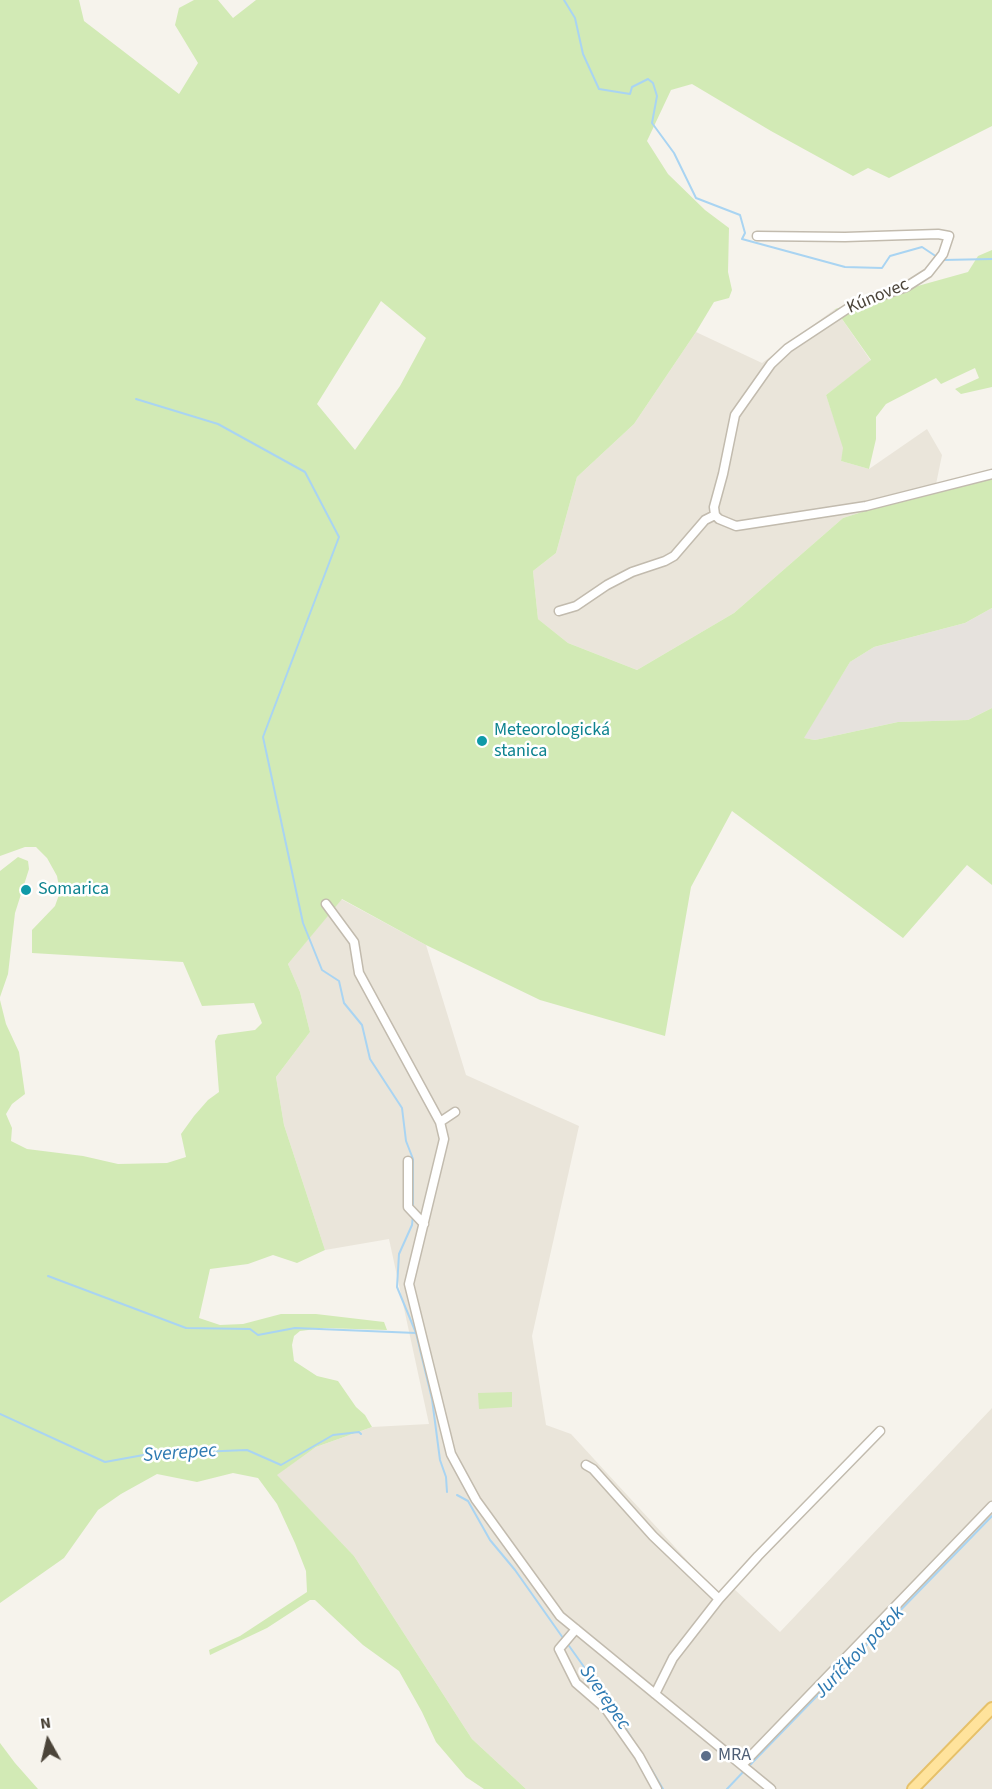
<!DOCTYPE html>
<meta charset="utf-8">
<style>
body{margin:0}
#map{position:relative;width:992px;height:1789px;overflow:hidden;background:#f6f3ec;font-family:"Source Sans 3",sans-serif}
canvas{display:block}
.north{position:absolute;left:18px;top:1711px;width:60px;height:60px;-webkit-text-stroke:4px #fff;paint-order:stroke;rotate:352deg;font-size:16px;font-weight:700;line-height:24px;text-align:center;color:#4b4439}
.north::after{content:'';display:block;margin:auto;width:21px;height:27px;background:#4b4439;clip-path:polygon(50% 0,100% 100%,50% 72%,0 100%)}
</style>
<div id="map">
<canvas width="992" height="1789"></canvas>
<div class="north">N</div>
</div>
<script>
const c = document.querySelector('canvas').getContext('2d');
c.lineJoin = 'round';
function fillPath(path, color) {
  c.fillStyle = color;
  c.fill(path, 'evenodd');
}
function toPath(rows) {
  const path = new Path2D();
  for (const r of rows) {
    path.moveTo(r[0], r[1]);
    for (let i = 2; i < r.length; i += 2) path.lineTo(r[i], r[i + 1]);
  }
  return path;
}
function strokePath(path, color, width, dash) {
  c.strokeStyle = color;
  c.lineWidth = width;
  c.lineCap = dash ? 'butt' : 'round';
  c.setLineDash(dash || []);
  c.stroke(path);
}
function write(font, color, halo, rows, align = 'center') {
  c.font = font + ' "Source Sans 3",sans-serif';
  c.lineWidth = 5;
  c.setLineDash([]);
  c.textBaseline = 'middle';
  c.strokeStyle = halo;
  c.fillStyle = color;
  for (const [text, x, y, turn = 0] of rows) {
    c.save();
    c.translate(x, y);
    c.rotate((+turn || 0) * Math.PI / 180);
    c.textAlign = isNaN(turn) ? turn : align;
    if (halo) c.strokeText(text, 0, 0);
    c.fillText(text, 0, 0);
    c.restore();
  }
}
fillPath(toPath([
 [835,309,871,361,826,395,844,448,841,461,869,469,927,429,942,455,935,489,843,518,734,613,637,670,568,643,538,619,533,571,556,553,577,477,634,424,696,332,762,363],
 [341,899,426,945,466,1075,579,1126,532,1336,546,1425,571,1434,719,1595,732,1587,780,1632,992,1408,992,1789,526,1789,472,1739,354,1556,276,1475,316,1447,372,1427,429,1424,389,1239,325,1250,284,1125,276,1077,310,1032,300,992,288,964]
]), '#eae5da');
fillPath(toPath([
 [992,608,992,708,968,720,898,722,815,740,803,738,850,662,874,647,965,623]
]), '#e6e2dd');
fillPath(toPath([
 [0,0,79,0,84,21,179,94,198,63,175,25,179,8,194,0,218,0,233,18,256,0,992,0,992,126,889,178,868,168,853,176,771,131,692,84,671,90,647,141,668,174,705,210,729,228,728,272,732,290,729,298,714,302,696,332,634,424,577,477,556,553,533,571,538,619,568,643,637,670,734,613,843,518,935,489,992,479,992,608,965,623,874,647,850,662,804,738,815,740,898,722,968,720,992,708,992,885,967,865,903,938,732,811,691,887,665,1036,540,1000,426,945,342,899,288,964,300,992,310,1032,276,1077,284,1125,325,1250,297,1263,273,1255,248,1264,210,1269,199,1318,220,1325,243,1324,281,1314,316,1314,384,1322,387,1330,324,1328,300,1331,294,1336,292,1345,294,1361,317,1376,338,1381,356,1407,365,1415,372,1427,316,1447,277,1475,354,1556,472,1739,526,1789,484,1789,466,1777,436,1742,422,1712,399,1671,363,1645,315,1600,310,1600,267,1628,210,1655,209,1650,240,1636,307,1592,306,1571,295,1543,277,1504,258,1478,233,1473,197,1482,157,1474,121,1494,98,1510,64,1558,0,1603,0,1000,6,1024,19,1052,25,1094,12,1104,6,1114,12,1128,11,1141,27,1149,83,1156,118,1164,167,1163,186,1157,181,1134,194,1116,208,1100,219,1092,215,1041,218,1035,255,1030,262,1023,254,1003,202,1006,183,962,32,953,32,930,55,906,60,892,57,876,47,858,36,847,25,847,0,856],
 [381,301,426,338,400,386,355,450,317,404],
 [992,250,992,387,961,394,955,389,979,378,975,368,941,384,936,378,886,404,876,417,876,439,869,469,841,461,843,448,826,395,871,360,835,309,968,272,978,256],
 [18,857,28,861,29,869,15,913,8,974,0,997,0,871],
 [512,1392,512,1407,479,1409,478,1393],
 [0,1743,15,1763,38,1789,0,1789]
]), '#d2eab5');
strokePath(toPath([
 [564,0,575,18,583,54,599,89,630,94,632,87,648,79,653,83,657,96,652,123,674,153,696,198,740,215,745,233,742,239,845,267,882,268,890,256,922,247,937,257],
 [942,260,992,259],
 [136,399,218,424,305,472,339,537,263,737,303,923,322,970,339,981,344,1003,362,1025,370,1059,402,1108,406,1141,413,1159,413,1206],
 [413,1215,412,1225,399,1254,397,1287,416,1333,432,1399,440,1460,446,1477,447,1492],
 [48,1276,186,1328,250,1329,258,1335,295,1328,416,1333],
 [0,1414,105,1462,149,1454,247,1450,281,1465,333,1435,359,1432,361,1434],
 [457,1495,468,1501,490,1540,515,1570,563,1638],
 [567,1643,614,1709,634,1742],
 [749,1766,992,1516],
 [650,1767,663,1789],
 [727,1789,745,1770]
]), '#a9d4f2', 2);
const minor = toPath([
 [757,236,845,237,938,234,949,236,943,254,928,273,906,287,853,305,788,348,771,364,735,415,723,474,714,507,715,515,719,519,736,526,866,506,992,474],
 [559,611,576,606,607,585,632,572,665,561,674,556,705,520,715,515],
 [326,904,354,942,359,973,440,1122,444,1139,409,1284,451,1454,476,1500,560,1616,771,1789],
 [440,1122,455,1112],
 [408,1161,408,1207,424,1224],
 [586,1465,593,1469,653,1536,719,1599],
 [576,1629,559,1649,576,1683,606,1709,639,1756,657,1789],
 [655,1694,673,1658,719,1599,758,1556,880,1431],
 [742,1765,992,1506]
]);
const major = toPath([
 [913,1789,992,1708]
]);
strokePath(minor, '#c2bbae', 11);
strokePath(major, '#e6c16a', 14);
strokePath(minor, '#fff', 8);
strokePath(major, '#ffe39c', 10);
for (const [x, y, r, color] of [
 [482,741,6,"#0f9aa8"],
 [26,890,6,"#0f9aa8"],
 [706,1756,6,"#5c6f8a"]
]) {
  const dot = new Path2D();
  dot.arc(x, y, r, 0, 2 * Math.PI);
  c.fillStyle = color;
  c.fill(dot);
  strokePath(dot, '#fff', 2);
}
write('18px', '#4b4439', '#fff', [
 ["Kúnovec",878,297,-23]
]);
write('18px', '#0d838f', '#fff', [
 ["Meteorologická",494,731],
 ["stanica",494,752],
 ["Somarica",38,890]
], 'left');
write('18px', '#4e5e75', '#fff', [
 ["MRA",718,1756]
], 'left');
write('italic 20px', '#2e7ab2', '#fff', [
 ["Sverepec",180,1454,-4],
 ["Juríčkov potok",860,1653,-46],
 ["Sverepec",604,1698,55]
]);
</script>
